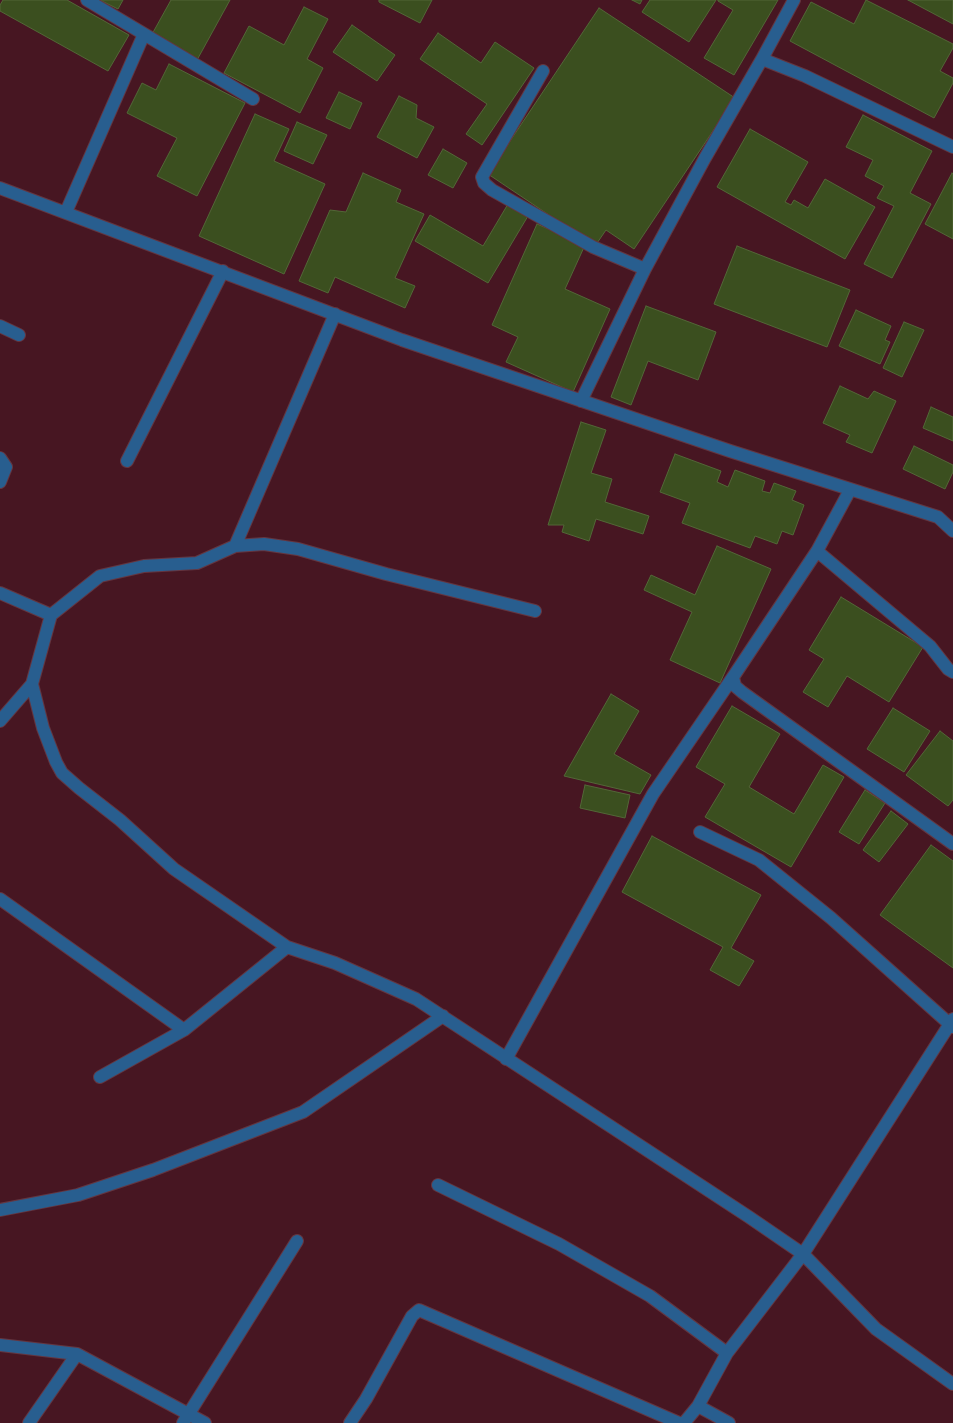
<!DOCTYPE html>
<style>
body{margin:0}
canvas{display:block;background:#471622}
</style>
<canvas width="953" height="1423"></canvas>
<script>
const c = document.querySelector('canvas').getContext('2d');
c.lineJoin = 'round';
function fillPath(path, color) {
  c.fillStyle = color;
  c.fill(path, 'evenodd');
}
function toPath(rows) {
  const path = new Path2D();
  for (const r of rows) {
    path.moveTo(r[0], r[1]);
    for (let i = 2; i < r.length; i += 2) path.lineTo(r[i], r[i + 1]);
  }
  return path;
}
function strokePath(path, color, width, dash) {
  c.strokeStyle = color;
  c.lineWidth = width;
  c.lineCap = dash ? 'butt' : 'round';
  c.setLineDash(dash || []);
  c.stroke(path);
}
const building = toPath([
 [3,0,67,0,129,35,108,71,0,11,0,5,3,0],
 [100,0,123,0,118,9,100,0],
 [171,0,230,0,197,60,151,36,171,0],
 [379,0,432,0,420,23,379,2,379,0],
 [632,0,642,0,640,4,632,0],
 [650,0,716,0,689,42,642,12,650,0],
 [718,0,778,0,734,75,704,58,733,10,718,1,718,0],
 [866,0,953,44,953,48,940,71,953,78,953,83,934,118,790,41,811,2,854,24,866,0],
 [908,0,953,0,953,24,908,0],
 [304,7,328,19,307,59,323,68,300,113,224,73,249,26,284,45,304,7],
 [599,8,735,98,634,249,606,230,595,246,488,174,599,8],
 [352,25,395,55,377,81,333,52,352,25],
 [438,33,481,63,495,42,534,68,482,145,466,134,487,104,420,59,438,33],
 [169,64,245,103,197,196,157,176,177,138,127,113,142,83,156,90,169,64],
 [339,92,362,103,350,129,326,118,339,92],
 [399,96,417,105,416,118,434,127,417,158,377,137,399,96],
 [255,114,289,129,274,161,325,184,284,274,199,236,255,114],
 [863,115,932,151,910,193,931,204,892,278,864,264,894,206,877,198,884,186,865,176,873,160,846,147,863,115],
 [297,122,327,135,313,164,284,151,297,122],
 [750,129,808,162,785,202,791,205,794,200,808,208,825,179,875,207,845,259,717,187,750,129],
 [443,149,467,163,453,188,428,175,443,149],
 [363,173,401,190,396,202,424,214,395,278,415,286,405,308,335,277,328,293,299,281,330,210,346,212,363,173],
 [952,173,953,174,953,239,925,224,952,173],
 [508,204,528,216,488,283,415,241,430,215,483,246,508,204],
 [537,224,585,245,565,289,610,309,573,392,506,362,518,337,492,325,537,224],
 [737,246,850,290,827,347,714,304,737,246],
 [646,306,716,332,698,380,648,361,631,405,611,397,646,306],
 [856,310,891,326,885,340,890,342,880,364,839,346,856,310],
 [904,322,924,330,902,377,883,368,904,322],
 [840,386,868,399,874,391,896,401,872,453,846,442,850,435,823,423,840,386],
 [931,407,953,417,953,441,923,428,931,407],
 [581,422,606,430,591,473,612,479,605,502,649,516,643,534,596,519,589,541,562,532,564,525,548,525,581,422],
 [914,446,953,465,953,472,945,489,903,469,914,446],
 [675,454,721,471,717,482,728,487,735,470,765,481,762,491,770,493,774,483,796,491,792,500,804,505,793,535,782,531,777,544,755,536,750,548,682,523,690,503,660,492,675,454],
 [717,546,771,569,720,683,670,660,692,612,644,590,651,575,695,595,717,546],
 [841,597,923,647,889,702,847,676,828,707,803,692,824,659,809,650,841,597],
 [611,694,639,711,614,754,651,775,640,794,564,776,611,694],
 [732,706,780,734,749,787,794,814,823,765,844,777,791,867,705,817,725,784,696,767,732,706],
 [893,708,930,731,904,772,867,749,893,708],
 [940,731,953,741,953,800,948,806,906,775,940,731],
 [585,785,630,795,625,818,580,808,585,785],
 [865,790,885,803,859,844,839,832,865,790],
 [891,811,908,824,879,862,863,850,891,811],
 [652,836,761,895,731,948,754,961,739,986,710,970,723,947,622,892,652,836],
 [931,845,953,861,953,968,880,915,931,845]
]);
fillPath(building, '#3b4f1f');
strokePath(building, '#526737', 1);
const minor = toPath([
 [87,0,253,99],
 [794,0,762,59,805,76,953,147],
 [543,71,482,177,484,183,492,190,593,247,645,269],
 [0,188,402,340,730,451,938,517,953,531],
 [66,212,144,34],
 [0,326,19,335],
 [581,401,645,269,705,158,762,59],
 [0,458,6,467,0,482],
 [127,461,223,271],
 [850,490,817,551,930,646,948,669,953,672],
 [235,546,335,314],
 [817,551,733,677,735,686,742,692,953,844],
 [0,593,51,615,100,576,144,566,197,563,235,546,264,544,298,549,386,574,535,611],
 [51,615,32,684,43,728,56,762,62,773,79,788,120,820,174,869,287,947,335,963,416,999,749,1217,803,1254,876,1329,953,1384],
 [0,721,32,684],
 [700,832,759,860,831,918,953,1027],
 [0,899,184,1030],
 [506,1059,653,794,733,677],
 [100,1077,184,1030,287,947],
 [438,1185,559,1244,650,1296,727,1353],
 [0,1210,78,1195,153,1170,303,1112,443,1016],
 [0,1345,77,1354,205,1423],
 [698,1406,729,1423],
 [29,1423,77,1354],
 [183,1423,297,1241],
 [350,1423,366,1399,412,1316,419,1310,679,1423],
 [684,1423,698,1406,727,1353,803,1254,953,1019]
]);
strokePath(minor, '#643641', 14);
strokePath(minor, '#285e8f', 12);
</script>
